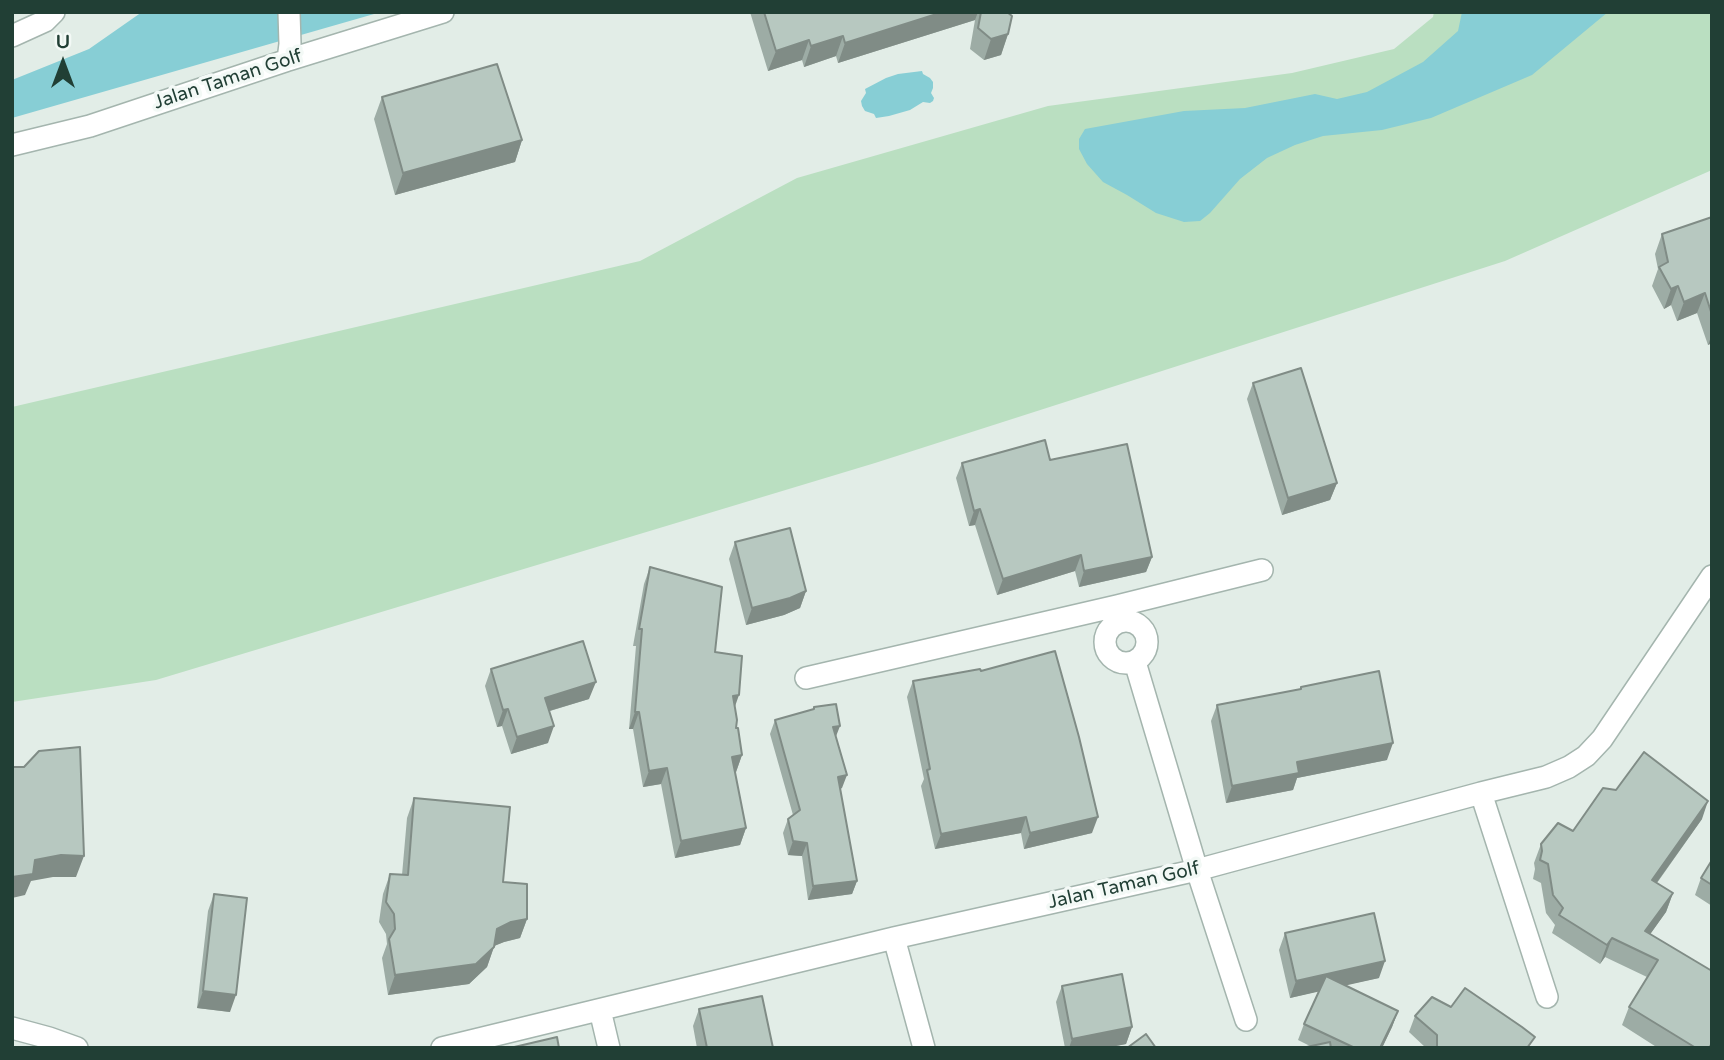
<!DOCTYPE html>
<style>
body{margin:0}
#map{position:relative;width:1724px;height:1060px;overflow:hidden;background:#e2ede7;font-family:"Varela Round",sans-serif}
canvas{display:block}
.frame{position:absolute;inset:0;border:14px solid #213f35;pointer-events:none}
.north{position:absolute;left:28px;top:28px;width:70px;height:70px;-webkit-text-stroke:5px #f3f9f6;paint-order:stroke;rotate:0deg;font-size:19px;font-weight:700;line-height:28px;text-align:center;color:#213f35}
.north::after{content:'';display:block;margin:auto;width:24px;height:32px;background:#213f35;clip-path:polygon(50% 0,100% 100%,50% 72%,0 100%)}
</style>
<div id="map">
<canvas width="1724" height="1060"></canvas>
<div class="frame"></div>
<div class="north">U</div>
</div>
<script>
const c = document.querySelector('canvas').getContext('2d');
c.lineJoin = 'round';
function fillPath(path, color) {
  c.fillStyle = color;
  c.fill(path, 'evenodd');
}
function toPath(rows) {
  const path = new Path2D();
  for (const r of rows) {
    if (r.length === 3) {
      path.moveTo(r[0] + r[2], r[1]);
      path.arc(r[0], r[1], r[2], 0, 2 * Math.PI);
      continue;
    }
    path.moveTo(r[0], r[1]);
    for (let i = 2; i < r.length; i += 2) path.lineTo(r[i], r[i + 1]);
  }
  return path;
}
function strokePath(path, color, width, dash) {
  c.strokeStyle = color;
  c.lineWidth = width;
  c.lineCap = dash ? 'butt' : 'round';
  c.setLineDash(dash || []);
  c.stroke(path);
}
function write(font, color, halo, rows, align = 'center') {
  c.font = font + ' "Varela Round",sans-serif';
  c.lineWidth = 7;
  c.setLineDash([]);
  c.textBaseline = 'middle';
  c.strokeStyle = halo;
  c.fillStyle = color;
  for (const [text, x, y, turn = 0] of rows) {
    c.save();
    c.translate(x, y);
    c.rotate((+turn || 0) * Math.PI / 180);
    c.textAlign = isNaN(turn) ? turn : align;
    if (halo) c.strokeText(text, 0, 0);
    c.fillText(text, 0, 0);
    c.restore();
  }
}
fillPath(toPath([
 [1434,12,1712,12,1712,170,1505,261,875,463,156,680,12,702,12,407,640,261,797,178,1048,106,1292,73,1394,49,1433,17]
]), '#badfc1');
fillPath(toPath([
 [142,12,381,12,12,118,12,80,89,49],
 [1462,12,1608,12,1532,75,1431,118,1382,130,1323,136,1295,145,1267,158,1240,179,1210,213,1200,221,1184,222,1156,213,1127,195,1103,182,1087,164,1079,149,1079,139,1085,129,1184,111,1245,108,1315,94,1337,99,1367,92,1423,62,1458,31],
 [922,71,923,74,930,78,933,82,933,88,931,93,934,98,933,101,930,103,923,102,910,110,889,116,876,118,874,114,865,111,862,106,861,101,866,93,865,89,886,78,898,74]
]), '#87ced5');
const street = toPath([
 [12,36,45,21,54,12],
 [288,60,290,44,289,12],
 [12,145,90,126,288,60,443,12],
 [1126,642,21],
 [1135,662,1197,870,1246,1020],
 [806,678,1117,606,1262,570],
 [1481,793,1547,997],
 [894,938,924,1048],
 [600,1010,609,1048],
 [12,1028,49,1038,77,1048],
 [442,1048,894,938,1197,870,1481,793,1546,777,1569,767,1586,756,1602,739,1712,576]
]);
strokePath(street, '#a4b5ae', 24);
strokePath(street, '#fff', 21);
fillPath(toPath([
 [750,12,1007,12,1008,34,1001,55,984,60,970,49,975,20,838,63,836,56,804,67,802,60,768,71],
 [382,97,522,140,515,162,395,195,374,119],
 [1712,217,1712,343,1708,345,1697,313,1677,321,1671,305,1664,309,1652,286,1658,269,1655,254,1662,234],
 [1253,383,1337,483,1330,500,1282,515,1247,399],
 [1050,460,1152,557,1146,572,1079,587,1075,571,997,595,975,525,969,526,956,478,962,463],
 [735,542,806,591,800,608,784,615,746,625,729,559],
 [650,567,715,652,734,707,736,728,742,755,736,772,735,772,746,828,740,845,675,858,661,784,643,787,633,729,629,729,636,646,633,646,644,584],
 [491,669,589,699,550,711,548,743,511,754,502,726,497,727,485,686],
 [981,671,1092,833,1024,849,1021,833,935,849,921,786,924,779,907,697,913,681],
 [1301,687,1387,760,1297,778,1293,790,1226,803,1211,721,1217,705,1300,690],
 [814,707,836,736,842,788,840,789,857,881,852,894,808,900,802,856,788,855,783,833,788,819,793,815,770,734,775,720,813,710],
 [414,798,503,882,527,919,520,938,504,942,494,946,487,967,469,984,388,995,382,958,387,944,386,934,379,922,383,894,390,874,402,875,407,818],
 [1702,819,1657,883,1673,893,1666,912,1650,934,1712,1048,1658,1048,1622,1025,1629,1007,1647,977,1605,957,1600,964,1552,933,1555,925,1546,913,1541,883,1533,879,1535,869,1534,863,1541,844,1573,831],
 [1712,860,1712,906,1695,895,1701,878],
 [214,894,230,1012,197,1008,208,911],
 [1285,933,1379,978,1345,985,1398,1011,1392,1027,1382,1048,1302,1048,1310,1046,1298,1040,1304,1024,1319,991,1290,998,1279,950],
 [1062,986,1132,1027,1126,1044,1106,1048,1065,1048,1056,1002],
 [699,1009,773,1048,697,1048,693,1026],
 [1415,1016,1531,1048,1426,1048,1409,1032]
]), '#9daca5');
fillPath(toPath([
 [943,12,978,12,975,20,838,63,845,43],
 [1008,34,1001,55,984,60,991,39],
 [843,36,836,56,804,67,811,46],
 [809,40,802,60,768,71,776,51],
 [522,140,515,162,395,195,403,173],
 [1678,286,1671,305,1664,309,1671,289],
 [1705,293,1697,313,1677,321,1684,302],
 [1712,334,1712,343,1708,345],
 [1337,483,1330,500,1282,515,1288,498],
 [980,509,975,525,969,526,974,511],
 [1081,555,1075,571,997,595,1003,579],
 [1152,557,1146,572,1079,587,1084,571],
 [806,591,800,608,784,615,746,625,752,608],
 [596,682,589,699,539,714,545,698],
 [739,695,733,712,733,696],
 [508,709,502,726,497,727,503,710],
 [635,712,639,712,633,729,629,729],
 [554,726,548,743,511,754,517,737],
 [840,726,835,739,833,727],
 [1393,743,1387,760,1297,778,1293,790,1226,803,1232,786,1297,762],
 [742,755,736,772,726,773,732,757],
 [667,768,661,784,643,787,649,771],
 [847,775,842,788,833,791,838,777],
 [1708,801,1702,819,1645,899,1652,880],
 [1026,817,1021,833,935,849,941,834],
 [1098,817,1092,833,1024,849,1030,833],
 [746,828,740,845,675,858,681,841],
 [793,841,807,843,802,856,788,855],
 [61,855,84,856,76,877,53,877,31,881,25,895,12,898,12,877,35,860],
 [857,881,852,894,808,900,813,886],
 [1673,893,1666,912,1639,950,1645,931],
 [527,919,520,938,504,942,489,948,497,929,511,922],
 [1612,938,1605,957,1600,964,1607,945],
 [494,947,487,967,469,984,388,995,395,975],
 [1385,961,1379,978,1290,998,1296,981],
 [203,991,236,995,230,1012,197,1008],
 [1398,1011,1392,1027,1382,1048,1380,1048],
 [1132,1027,1126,1044,1106,1048,1069,1048,1072,1039]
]), '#808c86');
const building = toPath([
 [764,12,943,12,845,43,843,36,811,46,809,40,776,51,764,12],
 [981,12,1007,12,1012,16,1008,34,991,39,978,28,981,12],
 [497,64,522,140,403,173,382,97,497,64],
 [1712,217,1712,315,1705,293,1684,302,1678,286,1671,289,1659,267,1668,262,1662,234,1712,217],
 [1301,368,1337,483,1288,498,1253,383,1301,368],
 [1045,440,1050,460,1127,444,1152,557,1084,571,1081,555,1003,579,980,509,974,511,962,463,1045,440],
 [790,528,806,591,790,598,752,608,735,542,790,528],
 [650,567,722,587,715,652,742,656,739,695,733,696,737,720,736,728,738,728,742,755,732,757,746,828,681,841,667,768,649,771,639,712,635,712,642,629,639,629,650,567],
 [583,641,596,682,545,698,554,726,517,737,508,709,503,710,491,669,583,641],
 [1055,651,1079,737,1098,817,1030,833,1026,817,941,834,927,770,930,769,913,681,980,669,981,671,1055,651],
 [1379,671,1393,743,1297,762,1299,773,1232,786,1217,705,1301,689,1301,687,1379,671],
 [836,704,840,726,833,727,847,775,838,777,857,881,813,886,807,843,793,841,788,819,800,810,775,720,814,709,814,707,836,704],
 [80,747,84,856,61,855,35,860,33,874,12,877,12,767,24,767,39,751,80,747],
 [1644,752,1708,801,1652,880,1673,893,1645,931,1712,971,1712,1043,1709,1048,1696,1048,1629,1007,1658,960,1612,938,1607,945,1559,915,1563,908,1553,895,1548,864,1540,860,1542,851,1541,844,1558,823,1573,831,1603,788,1616,790,1644,752],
 [414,798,510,807,503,882,527,884,527,919,511,922,497,929,494,947,476,964,395,975,389,939,395,929,394,914,386,902,390,874,408,875,414,798],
 [1712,860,1712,885,1701,878,1712,860],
 [214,894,247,898,236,995,203,991,214,894],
 [1374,913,1385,961,1296,981,1285,933,1374,913],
 [1122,974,1132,1027,1072,1039,1062,986,1122,974],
 [1326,976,1398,1011,1380,1048,1355,1048,1304,1024,1326,976],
 [1465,988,1522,1027,1535,1037,1527,1048,1437,1048,1437,1035,1415,1016,1432,997,1451,1007,1465,988],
 [762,996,773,1048,707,1048,699,1009,762,996],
 [1146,1034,1156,1048,1127,1048,1146,1034],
 [557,1037,559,1048,510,1048,557,1037],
 [1330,1042,1331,1048,1302,1048,1330,1042]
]);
fillPath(building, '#b7c8c0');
strokePath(building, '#808c86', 2);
write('19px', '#213f35', '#f3f9f6', [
 ["Jalan Taman Golf",228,80,-18],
 ["Jalan Taman Golf",1124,886,-13]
]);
</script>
